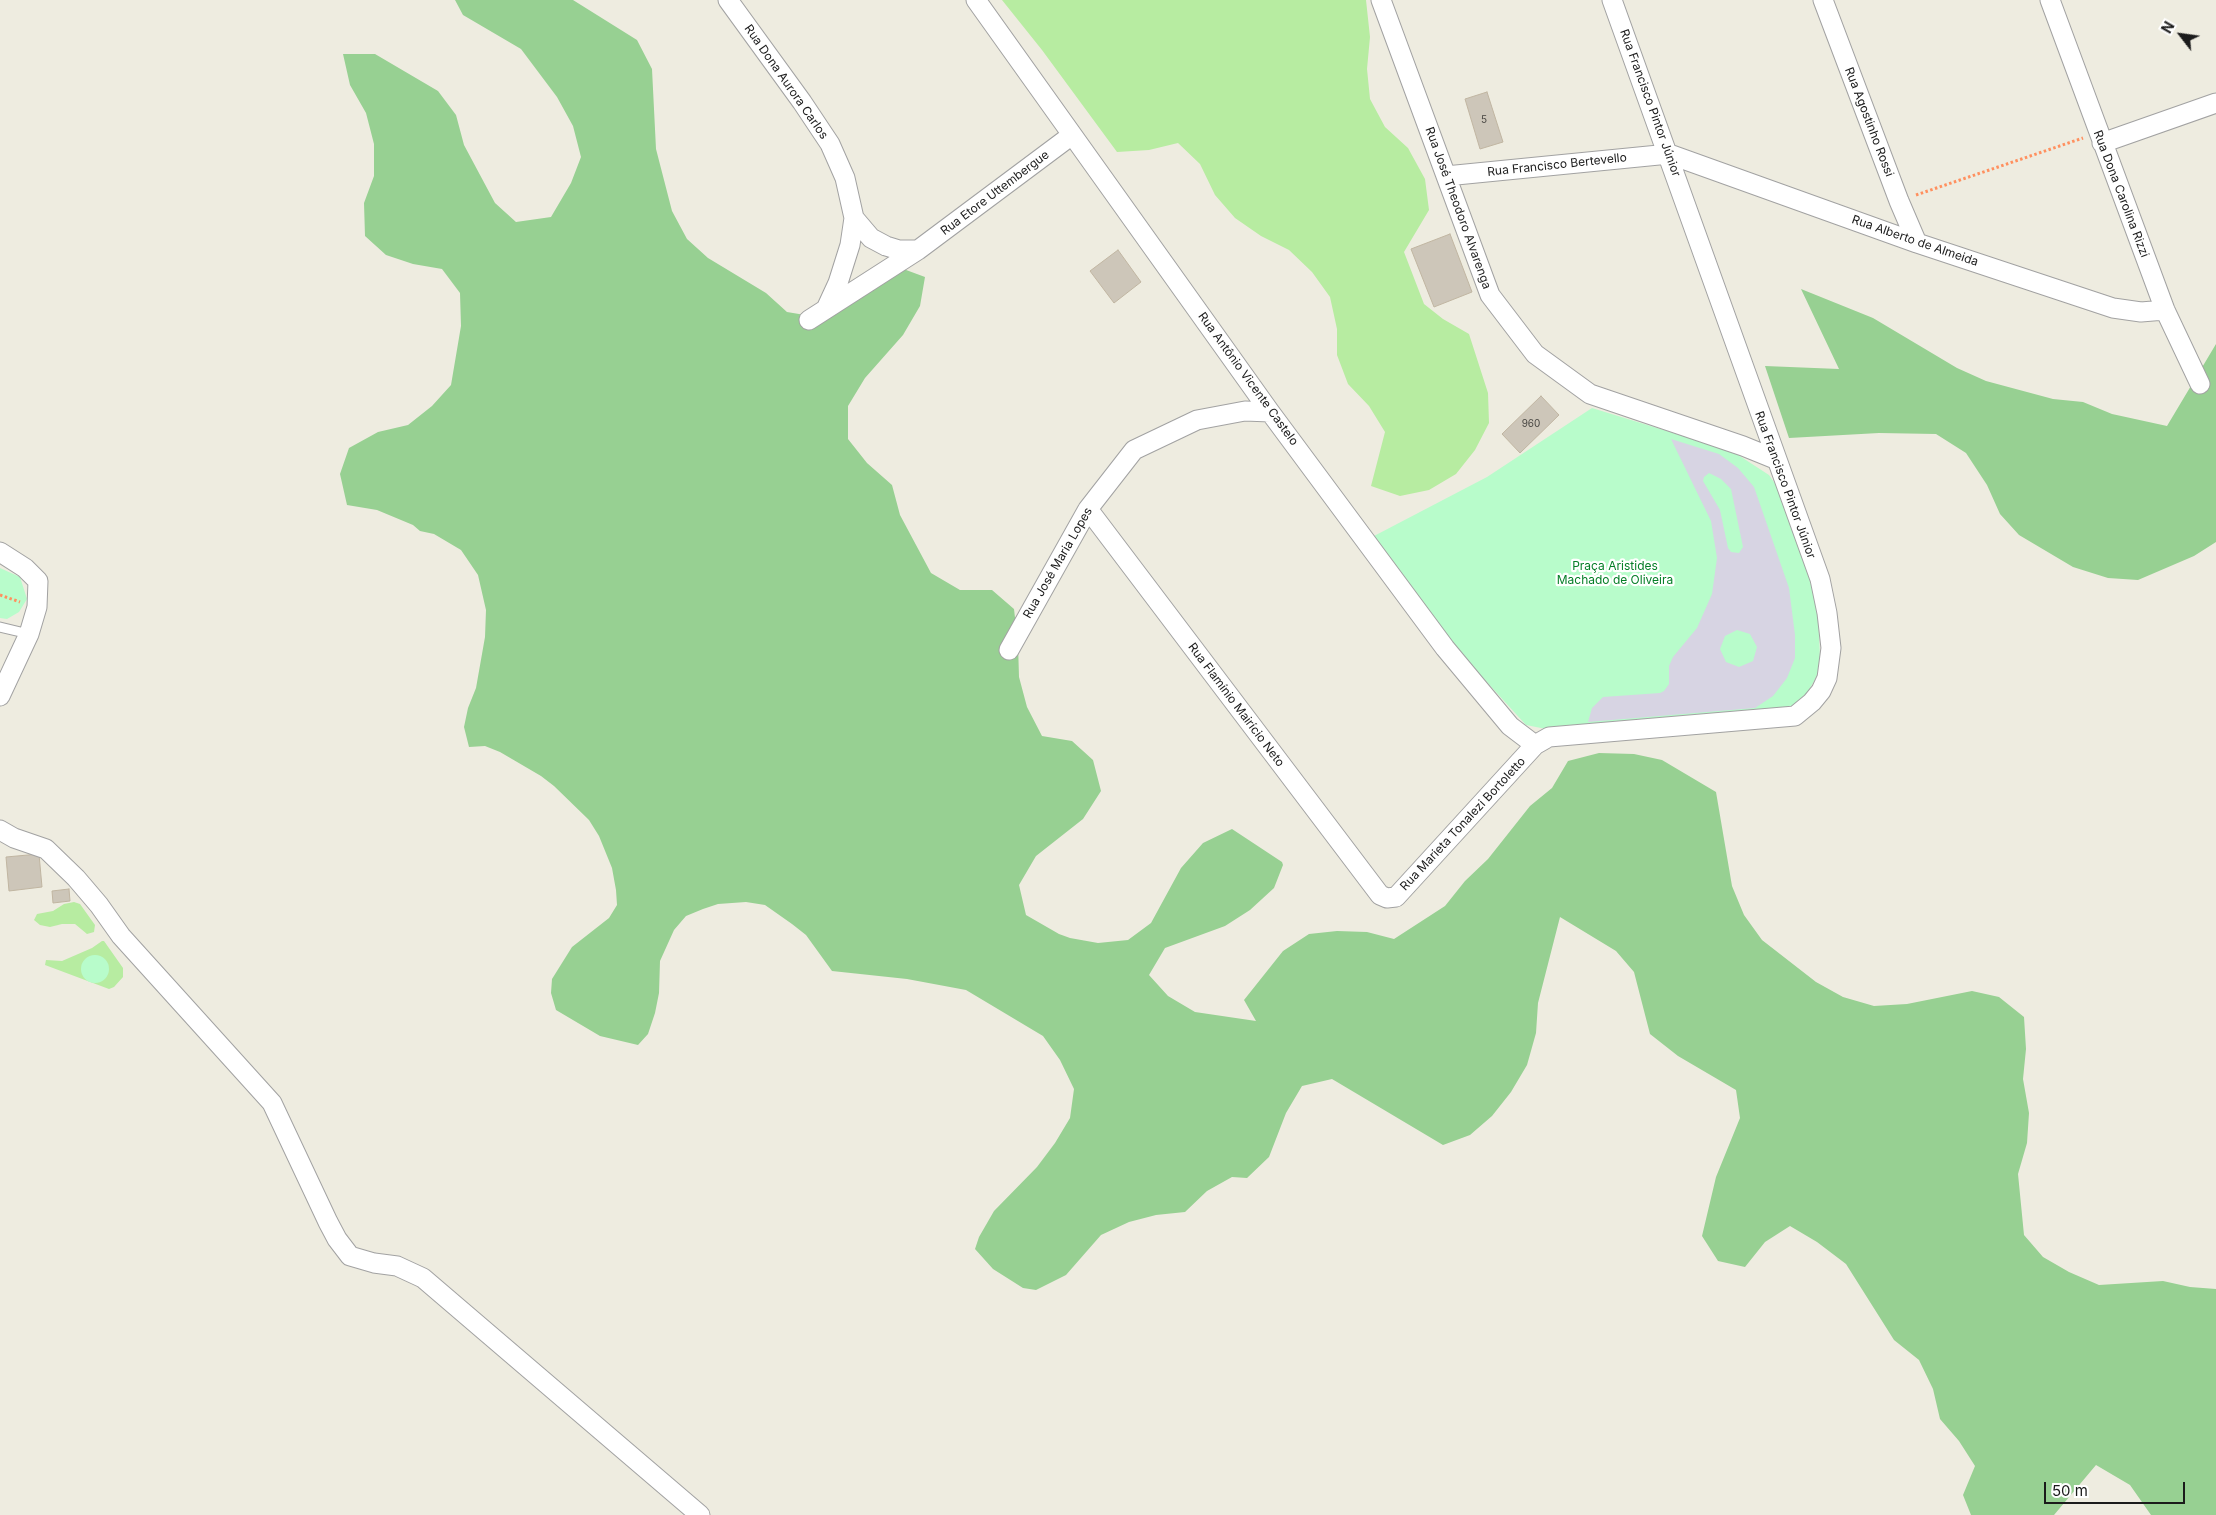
<!DOCTYPE html>
<meta charset="utf-8">
<style>
body{margin:0}
#map{position:relative;width:2216px;height:1515px;overflow:hidden;background:#eeece0;font-family:Inter,sans-serif}
canvas{display:block}
.north{position:absolute;left:2156px;top:10px;width:50px;height:50px;-webkit-text-stroke:4px #fff;paint-order:stroke;rotate:300deg;font-size:14px;font-weight:700;line-height:20px;text-align:center;color:#1b1b1b}
.north::after{content:'';display:block;margin:auto;width:18px;height:22px;background:#1b1b1b;clip-path:polygon(50% 0,100% 100%,50% 72%,0 100%)}
.scale{position:absolute;left:2044px;top:1482px;width:141px;height:22px;box-sizing:border-box;border:2px solid #1b1b1b;border-top:0;padding-left:6px;font-size:15px;line-height:18px;white-space:nowrap;color:#1b1b1b;-webkit-text-stroke:4px #fff;paint-order:stroke}
</style>
<div id="map">
<canvas width="2216" height="1515"></canvas>
<div class="north">N</div>
<div class="scale">50 m</div>
</div>
<script>
const c = document.querySelector('canvas').getContext('2d');
c.lineJoin = 'round';
function fillPath(path, color) {
  c.fillStyle = color;
  c.fill(path, 'evenodd');
}
function toPath(rows) {
  const path = new Path2D();
  for (const r of rows) {
    if (r.length === 3) {
      path.moveTo(r[0] + r[2], r[1]);
      path.arc(r[0], r[1], r[2], 0, 2 * Math.PI);
      continue;
    }
    path.moveTo(r[0], r[1]);
    for (let i = 2; i < r.length; i += 2) path.lineTo(r[i], r[i + 1]);
  }
  return path;
}
function strokePath(path, color, width, dash) {
  c.strokeStyle = color;
  c.lineWidth = width;
  c.lineCap = dash ? 'butt' : 'round';
  c.setLineDash(dash || []);
  c.stroke(path);
}
function write(font, color, halo, rows, align = 'center') {
  c.font = font + ' Inter,sans-serif';
  c.lineWidth = 4.5;
  c.setLineDash([]);
  c.textBaseline = 'middle';
  c.strokeStyle = halo;
  c.fillStyle = color;
  for (const [text, x, y, turn = 0] of rows) {
    c.save();
    c.translate(x, y);
    c.rotate((+turn || 0) * Math.PI / 180);
    c.textAlign = isNaN(turn) ? turn : align;
    if (halo) c.strokeText(text, 0, 0);
    c.fillText(text, 0, 0);
    c.restore();
  }
}
fillPath(toPath([
 [1002,0,1366,0,1370,37,1367,69,1370,99,1385,127,1408,148,1425,179,1429,210,1404,252,1424,304,1443,319,1469,334,1488,393,1489,423,1475,450,1456,474,1429,490,1400,496,1371,486,1385,432,1369,406,1348,384,1337,355,1337,329,1330,297,1312,272,1289,250,1261,236,1235,218,1215,195,1200,164,1178,143,1149,150,1117,152,1042,50],
 [74,902,80,904,95,925,94,932,87,934,75,924,62,924,50,927,40,925,34,920,37,914,53,911,64,904],
 [102,941,104,941,123,968,123,977,114,987,109,989,45,965,46,960,62,961,92,948]
]), '#b7eca1');
fillPath(toPath([
 [455,0,573,0,637,40,652,69,656,149,672,211,687,239,708,258,766,293,787,312,817,317,898,267,925,277,920,306,903,335,865,378,848,406,848,439,867,463,892,485,900,515,931,573,960,590,992,590,1014,609,1018,644,1019,677,1027,707,1042,736,1072,741,1093,760,1101,791,1083,819,1036,856,1019,885,1026,915,1059,934,1070,938,1098,943,1128,940,1151,923,1181,868,1203,843,1232,829,1282,862,1283,865,1274,888,1250,910,1225,926,1165,948,1149,975,1168,996,1195,1012,1256,1021,1244,1000,1283,951,1309,934,1337,931,1367,932,1394,939,1445,906,1465,881,1488,859,1530,806,1552,788,1568,761,1599,753,1634,754,1662,760,1716,792,1732,886,1744,915,1762,940,1816,982,1843,997,1874,1006,1907,1004,1972,991,1999,997,2024,1017,2026,1049,2023,1079,2029,1113,2027,1143,2018,1174,2024,1235,2043,1257,2069,1272,2099,1285,2163,1281,2190,1287,2216,1289,2216,1515,2151,1515,2130,1485,2096,1465,2054,1515,1971,1515,1963,1495,1975,1466,1959,1441,1940,1419,1933,1389,1919,1360,1894,1340,1846,1264,1817,1242,1790,1226,1765,1242,1745,1267,1718,1261,1702,1236,1716,1177,1740,1118,1736,1090,1678,1056,1650,1034,1634,972,1616,951,1560,917,1538,1003,1536,1033,1527,1065,1511,1092,1492,1116,1470,1135,1443,1145,1332,1079,1302,1086,1286,1113,1269,1157,1247,1178,1232,1177,1207,1191,1185,1212,1156,1215,1129,1222,1101,1235,1066,1275,1036,1290,1023,1288,993,1269,975,1249,979,1237,994,1211,1037,1167,1055,1143,1070,1118,1074,1089,1060,1060,1043,1036,966,990,907,979,832,971,806,935,792,924,765,905,746,902,718,904,703,909,686,916,674,930,660,961,659,993,655,1013,648,1034,638,1045,600,1036,556,1010,551,993,552,979,572,947,609,918,617,905,616,890,612,868,599,836,589,820,554,786,541,776,500,752,485,746,469,747,464,727,468,708,476,688,485,637,486,610,478,575,461,550,434,534,420,531,413,525,377,510,347,505,340,474,349,448,378,432,408,425,432,406,451,385,461,326,460,293,442,269,413,264,386,255,365,236,364,203,374,176,374,144,366,113,350,85,343,54,375,54,438,91,456,115,464,145,495,203,516,222,551,217,571,183,581,157,573,126,557,97,521,49,463,15],
 [1801,289,1873,318,1957,368,1986,381,2053,399,2083,402,2112,414,2167,426,2216,344,2216,542,2194,556,2138,580,2108,578,2073,567,2019,535,2000,514,1987,485,1966,453,1936,434,1879,433,1789,438,1765,366,1839,369]
]), '#97d092');
fillPath(toPath([
 [1592,408,1732,451,1769,475,1776,485,1810,580,1818,612,1820,657,1818,673,1813,683,1807,693,1787,710,1546,729,1526,725,1452,644,1374,536,1487,477],
 [0,568,20,577,27,599,19,612,7,619,0,618],
 [95,969,14]
]), '#b8fccb');
fillPath(toPath([
 [1671,439,1719,454,1738,468,1754,487,1789,588,1795,635,1795,658,1787,678,1773,696,1755,708,1588,722,1592,708,1603,697,1660,693,1664,691,1669,684,1669,666,1673,657,1697,628,1712,594,1717,558,1711,521],
 [1709,473,1721,479,1731,489,1743,547,1739,553,1731,552,1728,548,1720,510,1703,481,1704,477],
 [1737,630,1750,634,1757,647,1753,661,1739,667,1726,662,1720,649,1725,636]
]), '#d7d4e3');
const building = toPath([
 [1487,92,1503,142,1480,149,1465,99,1487,92],
 [1450,234,1472,292,1434,307,1411,249,1450,234],
 [1118,250,1141,282,1114,303,1090,271,1118,250],
 [1541,396,1559,415,1520,453,1502,434,1541,396],
 [39,854,42,887,9,891,6,857,39,854],
 [69,889,70,901,53,903,52,891,69,889]
]);
fillPath(building, '#cdc6b9');
strokePath(building, '#c0b5a1', 1);
const service = toPath([
 [0,627,29,634]
]);
const minor = toPath([
 [728,0,802,102,830,144,845,178,854,218,850,245,838,283,826,309],
 [976,0,1270,412,1445,648,1510,726,1535,745],
 [1381,0,1490,295,1535,354,1590,394,1743,446,1775,459],
 [1823,0,1899,201,1917,243],
 [2050,0,2165,310,2200,384],
 [2102,143,2216,103],
 [1446,176,1669,154,1917,243,2113,308,2141,312,2165,310],
 [854,218,871,238,886,246,899,250,918,250],
 [809,320,918,250,1072,135],
 [1088,509,1380,895,1387,898,1396,897,1535,745,1549,737,1795,716,1812,702,1821,691,1827,678,1831,648,1827,613,1820,579,1612,0],
 [0,552,25,568,38,581,37,607,29,634,0,696],
 [1009,650,1088,509,1134,450,1197,420,1245,411,1270,412],
 [0,830,14,838,46,849,76,878,99,905,121,936,272,1103,328,1222,337,1239,350,1256,374,1263,397,1266,423,1278,700,1515]
]);
strokePath(service, '#a2a2a2', 11);
strokePath(minor, '#a2a2a2', 21);
strokePath(toPath([
 [1916,195,2083,138],
 [0,595,20,602]
]), '#ff905f', 3, [2.5, 2.5]);
strokePath(service, '#fff', 9);
strokePath(minor, '#fff', 19);
write('10px', '#484642', null, [
 ["5",1484,120],
 ["960",1531,424]
]);
write('12px', '#1b1b1b', '#fff', [
 ["Rua Dona Aurora Carlos",786,82,55],
 ["Rua Francisco Pintor Júnior",1650,103,70],
 ["Rua Agostinho Rossi",1869,122,69],
 ["Rua Francisco Bertevello",1557,165,-6],
 ["Rua Etore Uttembergue",995,193,-37],
 ["Rua Dona Carolina Rizzi",2121,194,69],
 ["Rua José Theodoro Alvarenga",1458,208,70],
 ["Rua Alberto de Almeida",1915,241,19],
 ["Rua Antônio Vicente Castelo",1248,379,54],
 ["Rua Francisco Pintor Júnior",1785,485,70],
 ["Rua José Maria Lopes",1058,563,-60],
 ["Rua Flamínio Mairício Neto",1236,705,53],
 ["Rua Marieta Tonalezi Bortoletto",1463,824,-47]
]);
write('12px', '#057e27', '#fff', [
 ["Praça Aristides",1615,566],
 ["Machado de Oliveira",1615,580]
]);
</script>
